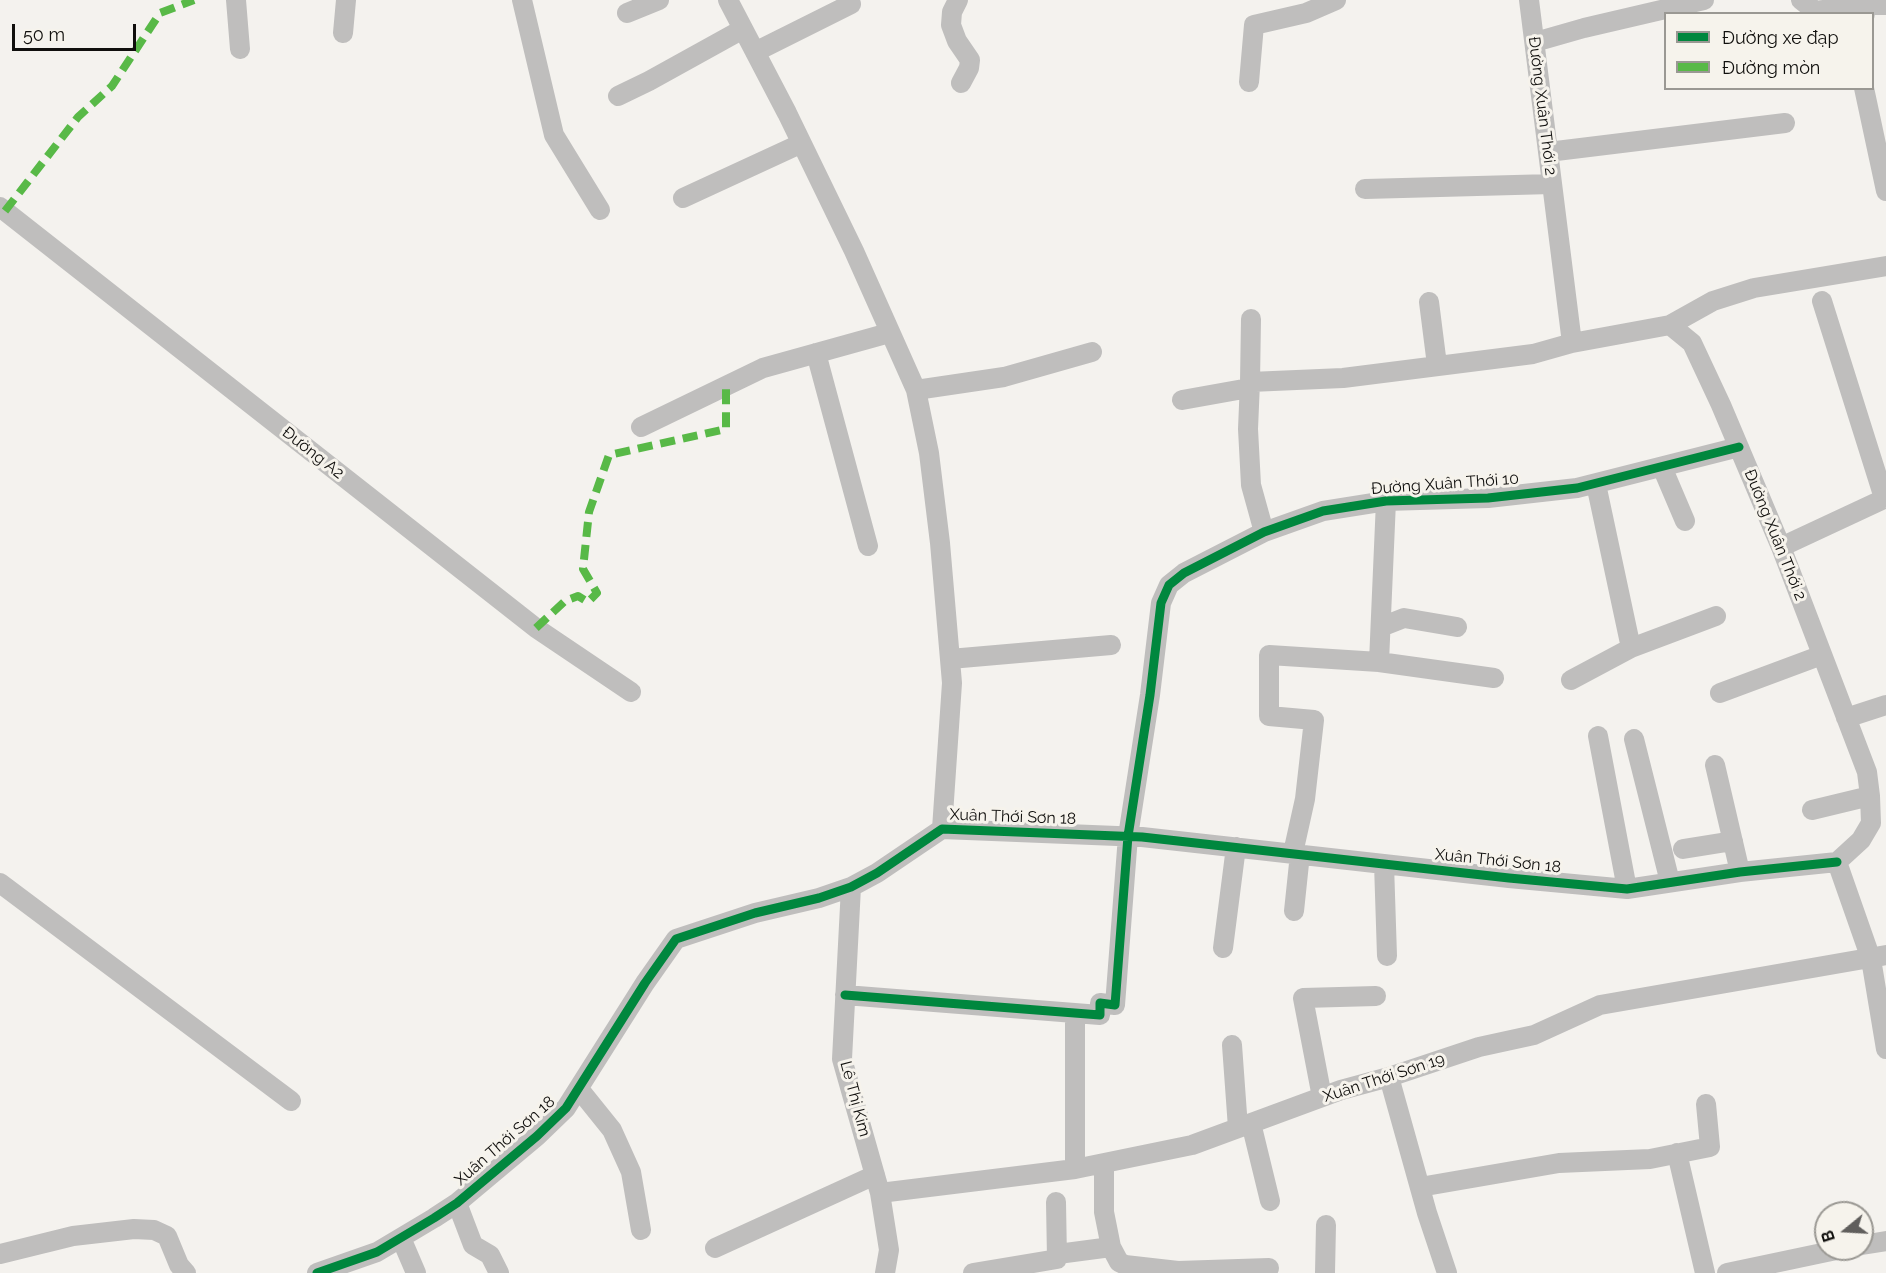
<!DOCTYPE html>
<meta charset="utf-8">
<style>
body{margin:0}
#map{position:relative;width:1886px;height:1273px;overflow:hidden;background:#f4f2ee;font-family:Raleway,sans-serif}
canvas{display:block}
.legend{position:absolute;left:1664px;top:12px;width:210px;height:78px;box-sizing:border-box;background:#f6f3ec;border:2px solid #9a9893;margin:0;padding:8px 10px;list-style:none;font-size:18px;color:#100f0d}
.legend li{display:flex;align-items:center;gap:12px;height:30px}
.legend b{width:30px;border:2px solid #9a9893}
.north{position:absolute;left:1814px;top:1201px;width:60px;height:60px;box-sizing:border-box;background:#f6f3ec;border:2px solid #9a9893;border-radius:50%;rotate:252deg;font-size:16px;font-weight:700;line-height:24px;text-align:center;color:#100f0d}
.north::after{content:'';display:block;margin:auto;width:21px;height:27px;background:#605e5c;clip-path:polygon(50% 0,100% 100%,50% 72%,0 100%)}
.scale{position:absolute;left:12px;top:24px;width:124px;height:27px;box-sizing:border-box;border:3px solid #100f0d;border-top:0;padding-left:8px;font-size:18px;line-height:21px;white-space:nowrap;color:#100f0d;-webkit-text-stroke:4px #f6f3ec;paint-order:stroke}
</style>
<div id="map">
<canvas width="1886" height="1273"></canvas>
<ul class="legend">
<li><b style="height:8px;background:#00873e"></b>Đường xe đạp</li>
<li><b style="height:8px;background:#58b947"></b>Đường mòn</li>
</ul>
<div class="north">B</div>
<div class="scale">50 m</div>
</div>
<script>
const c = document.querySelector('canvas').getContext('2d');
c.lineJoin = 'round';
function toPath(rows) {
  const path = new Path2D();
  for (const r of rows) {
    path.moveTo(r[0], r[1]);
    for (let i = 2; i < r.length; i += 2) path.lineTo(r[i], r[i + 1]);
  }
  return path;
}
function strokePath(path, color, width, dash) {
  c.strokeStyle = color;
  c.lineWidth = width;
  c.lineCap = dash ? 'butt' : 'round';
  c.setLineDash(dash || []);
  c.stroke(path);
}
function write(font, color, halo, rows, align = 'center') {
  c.font = font + ' Raleway,sans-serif';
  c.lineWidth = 6;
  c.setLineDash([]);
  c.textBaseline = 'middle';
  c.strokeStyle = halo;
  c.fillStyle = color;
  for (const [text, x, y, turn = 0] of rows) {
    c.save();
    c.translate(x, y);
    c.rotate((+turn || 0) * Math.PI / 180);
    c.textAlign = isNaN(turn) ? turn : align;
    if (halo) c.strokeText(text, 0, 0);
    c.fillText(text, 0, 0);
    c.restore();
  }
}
strokePath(toPath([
 [236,0,240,49],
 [522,0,554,135,600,210],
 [728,0,787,113,854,251,916,390,929,453,940,543,952,683,942,829],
 [958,0,952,12,951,25,957,41,970,60,969,68,961,83],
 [1529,0,1572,343,1670,325,1692,343,1721,405,1781,547,1867,772,1870,796,1871,823,1861,840,1837,862],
 [1801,0,1815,11,1865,5],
 [627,13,659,0],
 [1865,14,1865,5,1886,5],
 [343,33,346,0],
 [1535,42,1584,28,1704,0],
 [755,52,851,4],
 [1249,82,1254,25,1306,13,1336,0],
 [1864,88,1886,191],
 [618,96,649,81,743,29],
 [1548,152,1785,123],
 [1365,189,1552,184],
 [683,198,800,144],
 [0,207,536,628,631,692],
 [1822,301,1884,498],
 [1429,302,1437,365],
 [1251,319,1250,382,1343,378,1533,354,1572,343],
 [1670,325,1713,301,1754,288,1886,266],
 [816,353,868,546],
 [1250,382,1248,429,1251,485,1264,532],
 [916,390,1004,377,1092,352],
 [1182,400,1249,388],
 [641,427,763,368,889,333],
 [1662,467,1685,521],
 [1596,484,1631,648,1716,616],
 [1781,547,1886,498],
 [1381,627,1404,618,1457,627],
 [950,659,1111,645],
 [1379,662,1494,678],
 [1571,680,1631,648],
 [1720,693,1822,655],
 [1846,718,1886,705],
 [1598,736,1627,889],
 [1634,739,1670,882],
 [1715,765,1740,872],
 [1812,810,1870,796],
 [1683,849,1733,841],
 [1293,853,1305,799,1314,720,1269,716,1269,655,1379,662,1386,501],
 [1837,862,1871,959,1886,1049],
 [1384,864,1387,956],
 [0,883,291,1101],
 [851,887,842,1059,880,1193,889,1250,885,1273],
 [1294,911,1300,854],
 [1223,948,1236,847],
 [845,995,1100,1015,1100,1003,1115,1005,1128,836,1150,695,1161,603,1169,585,1184,573,1264,532,1323,511,1386,501,1488,498,1577,488,1739,447],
 [1232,1045,1238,1128],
 [1389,1077,1427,1213,1447,1273],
 [579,1089,612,1130,631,1172,641,1230],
 [1322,1097,1303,998,1376,996],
 [1251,1123,1270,1201],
 [1677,1153,1705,1273],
 [1104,1163,1104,1212,1111,1247,1119,1262,1125,1265,1178,1271,1269,1268],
 [1075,1169,1075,1014],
 [1420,1187,1559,1163,1650,1159,1710,1147,1706,1104],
 [880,1193,1075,1169,1192,1145,1341,1090,1389,1077,1479,1047,1534,1035,1600,1005,1886,955],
 [457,1203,473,1245,490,1255,499,1273],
 [401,1238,416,1273],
 [1862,1245,1886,1241],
 [715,1248,875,1175],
 [0,1254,73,1236,134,1229,154,1230,167,1236,179,1265,186,1273],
 [1058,1254,1111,1247],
 [317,1273,377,1252,434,1218,457,1203,537,1136,566,1108,645,983,676,939,755,913,819,898,851,887,877,873,942,829,1142,837,1509,878,1627,889,1740,872,1837,862],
 [973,1273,1057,1259,1056,1202],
 [1325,1273,1326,1225],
 [1727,1273,1841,1249]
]), '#bfbebd', 20);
strokePath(toPath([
 [5,211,78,117,112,86,160,13,194,0],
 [536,628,565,601,578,596,588,602,597,593,583,569,589,512,609,455,726,429,726,386]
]), '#58b947', 8, [15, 8]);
strokePath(toPath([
 [845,995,1100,1015,1100,1003,1115,1005,1128,836,1150,695,1161,603,1169,585,1184,573,1264,532,1323,511,1386,501,1488,498,1577,488,1739,447],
 [317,1273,377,1252,434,1218,457,1203,537,1136,566,1108,645,983,676,939,755,913,819,898,851,887,877,873,942,829,1142,837,1509,878,1627,889,1740,872,1837,862]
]), '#00873e', 9);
write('16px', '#100f0d', '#f6f3ec', [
 ["Đường Xuân Thới 2",1542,106,83],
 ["Đường A2",313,453,38],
 ["Đường Xuân Thới 10",1445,484,-4],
 ["Đường Xuân Thới 2",1775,535,68],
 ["Xuân Thới Sơn 18",1013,817,2],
 ["Xuân Thới Sơn 18",1498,861,6],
 ["Xuân Thới Sơn 19",1384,1078,-18],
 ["Lê Thị Kim",855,1099,75],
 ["Xuân Thới Sơn 18",505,1141,-41]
]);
</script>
